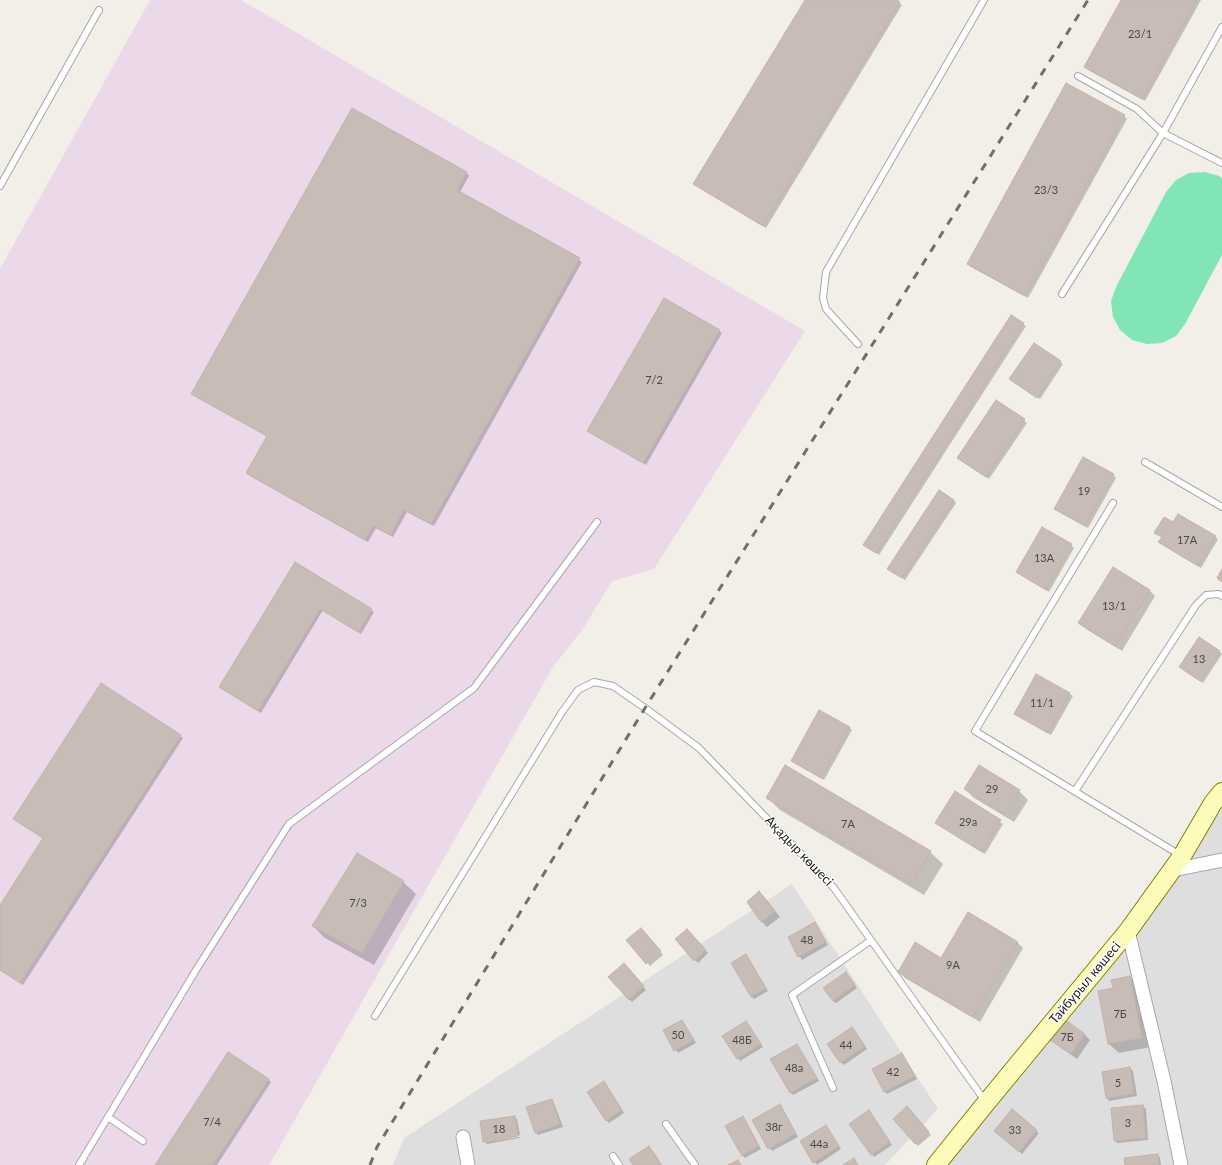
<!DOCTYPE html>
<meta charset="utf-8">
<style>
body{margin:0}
canvas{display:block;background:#f2eee8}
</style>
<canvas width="1222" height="1165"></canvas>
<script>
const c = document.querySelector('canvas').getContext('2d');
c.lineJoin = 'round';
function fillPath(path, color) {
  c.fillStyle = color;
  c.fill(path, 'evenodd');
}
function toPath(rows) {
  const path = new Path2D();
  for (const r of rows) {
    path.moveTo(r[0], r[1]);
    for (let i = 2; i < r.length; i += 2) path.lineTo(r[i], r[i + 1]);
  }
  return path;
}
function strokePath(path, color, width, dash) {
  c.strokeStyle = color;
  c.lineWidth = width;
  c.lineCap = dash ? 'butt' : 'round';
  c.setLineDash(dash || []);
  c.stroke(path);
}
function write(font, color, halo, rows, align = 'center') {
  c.font = font + ' Lato,sans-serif';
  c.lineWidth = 3;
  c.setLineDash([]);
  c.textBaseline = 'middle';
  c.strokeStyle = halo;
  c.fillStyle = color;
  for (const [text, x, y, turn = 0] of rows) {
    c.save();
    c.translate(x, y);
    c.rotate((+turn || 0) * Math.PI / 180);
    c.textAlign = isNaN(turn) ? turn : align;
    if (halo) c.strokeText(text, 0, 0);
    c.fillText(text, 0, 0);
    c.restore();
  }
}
fillPath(toPath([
 [1222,810,1222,1165,940,1165,1173,870],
 [792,884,938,1109,885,1165,393,1165,404,1138]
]), '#dfdede');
fillPath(toPath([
 [150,0,241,0,805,331,654,569,612,581,583,629,553,667,269,1165,0,1165,0,269]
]), '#ebd9ea');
fillPath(toPath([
 [1205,172,1219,176,1222,178,1222,255,1185,324,1176,336,1162,343,1147,344,1132,340,1120,330,1113,317,1111,301,1116,287,1166,192,1176,180,1189,173]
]), '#82e5b6');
fillPath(toPath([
 [806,0,895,0,902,5,766,228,694,184],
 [1122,0,1201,0,1145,101,1088,70,1085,67],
 [352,109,467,173,469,176,460,192,582,262,434,526,407,512,393,537,376,528,368,542,250,476,247,473,268,437,192,394],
 [1124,116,1127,119,1028,298,971,267,968,264],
 [1023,324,1026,326,879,555,867,547],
 [719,331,722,333,646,465,589,431],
 [1060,362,1063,364,1040,399,1013,382],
 [996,401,1027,423,989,479,961,460],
 [1113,475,1116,478,1088,528,1058,511],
 [954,500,956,503,905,580,891,571],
 [1179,515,1218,539,1201,568,1159,542,1162,537,1158,535,1174,523],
 [1071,545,1074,548,1049,592,1017,572],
 [295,563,374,612,361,634,323,610,261,713,220,687],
 [1149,590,1155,596,1122,651,1086,629,1080,623],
 [1219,651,1222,654,1203,683,1180,667],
 [1037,675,1073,696,1051,735,1015,714],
 [849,727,852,730,824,780,792,761],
 [180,736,183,738,23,985,0,970,0,907,44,839,14,819],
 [965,789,1019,791,1028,800,1014,822,974,798],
 [955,793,1003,824,985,854,936,823],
 [767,797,930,852,943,864,924,895,780,810],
 [403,882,416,894,374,965,325,938,313,926],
 [765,898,780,917,767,927,761,921],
 [815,923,828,945,802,960,789,938],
 [687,930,708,953,698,963,677,939],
 [644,932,663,955,650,966,627,940],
 [1017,942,1023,948,980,1022,905,978,899,972,942,959],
 [746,955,768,991,754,999,751,996],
 [623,965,646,990,632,1002,609,977],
 [849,976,857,988,836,1003,833,1001],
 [1130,977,1139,987,1151,1047,1119,1053,1109,1044,1114,989],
 [682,1021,696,1043,678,1053,664,1031],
 [749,1025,763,1047,740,1061,724,1037],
 [855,1031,867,1049,844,1065,841,1062],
 [1084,1034,1090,1040,1077,1059,1057,1045,1051,1040],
 [797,1045,819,1081,793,1095,790,1092],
 [902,1054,917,1079,887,1094,885,1092],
 [1130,1068,1133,1071,1137,1096,1109,1101,1107,1098],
 [268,1079,271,1082,217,1165,157,1165],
 [604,1082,624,1113,609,1123,606,1120],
 [552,1100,554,1103,563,1127,538,1135,536,1133],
 [780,1105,798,1137,772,1151,753,1120],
 [1143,1106,1146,1109,1148,1140,1117,1143,1115,1140],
 [909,1110,931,1135,918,1146,894,1119],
 [871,1114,892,1145,874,1157,851,1124],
 [514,1117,517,1119,520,1135,484,1141,481,1122],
 [743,1118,761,1149,745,1158,742,1155],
 [828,1129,841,1149,817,1165,801,1142],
 [1036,1131,1039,1133,1022,1154,998,1133],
 [520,1137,520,1138,487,1144,485,1142],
 [649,1148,655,1154,662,1165,634,1165],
 [1157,1155,1160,1157,1161,1165,1126,1165]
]), '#0003');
const building = toPath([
 [805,0,897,0,900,2,763,226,693,184,805,0],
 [1121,0,1197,0,1142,99,1084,67,1121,0],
 [1066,83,1125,115,1025,296,967,264,1066,83],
 [352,108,467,172,457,190,580,258,431,524,404,510,390,535,373,526,365,540,246,473,267,436,191,394,352,108],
 [664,298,720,330,643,463,587,431,664,298],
 [1011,315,1024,323,876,553,863,545,1011,315],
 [1034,343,1061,361,1037,398,1009,379,1034,343],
 [996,400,1025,419,986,477,957,458,996,400],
 [1083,457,1114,474,1085,526,1054,509,1083,457],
 [939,490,954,500,902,578,887,569,939,490],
 [1178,514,1216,536,1198,566,1158,542,1162,537,1154,533,1164,517,1173,522,1178,514],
 [1042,527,1072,544,1046,590,1016,572,1042,527],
 [295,562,372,609,358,632,320,609,258,711,219,687,295,562],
 [1113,567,1150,590,1115,646,1078,623,1113,567],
 [1222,569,1222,582,1217,578,1222,569],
 [1199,637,1220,651,1200,681,1179,667,1199,637],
 [1036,674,1070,693,1048,733,1014,714,1036,674],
 [101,683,181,735,20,983,0,970,0,905,43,838,13,819,101,683],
 [819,710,850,727,821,778,791,761,819,710],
 [785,765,931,851,912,884,766,798,785,765],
 [979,765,1020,790,1005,814,964,789,979,765],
 [955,791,1001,820,982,852,935,823,955,791],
 [357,853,404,881,362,953,312,926,357,853],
 [759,891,775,911,761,922,747,902,759,891],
 [968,912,1018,942,973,1017,898,972,915,942,941,958,968,912],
 [815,922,826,942,798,957,788,937,815,922],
 [641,928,661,951,646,964,626,940,641,928],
 [687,929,706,950,694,961,675,939,687,929],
 [746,954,766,988,751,997,731,963,746,954],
 [624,963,644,986,629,1000,608,977,624,963],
 [846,972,855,985,833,1001,823,988,846,972],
 [1130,976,1142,1038,1108,1044,1098,991,1113,988,1111,980,1130,976],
 [1064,1019,1085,1034,1071,1054,1050,1040,1064,1019],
 [682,1020,694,1040,674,1051,663,1030,682,1020],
 [746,1021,761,1044,737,1059,722,1036,746,1021],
 [852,1027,865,1046,840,1063,827,1044,852,1027],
 [797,1044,817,1078,790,1093,770,1059,797,1044],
 [228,1052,269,1079,213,1165,155,1165,228,1052],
 [902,1053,915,1076,884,1092,872,1069,902,1053],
 [1130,1067,1134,1094,1106,1098,1102,1072,1130,1067],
 [604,1081,622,1110,606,1121,587,1092,604,1081],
 [552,1099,560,1124,535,1133,526,1107,552,1099],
 [780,1104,796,1134,768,1149,752,1120,780,1104],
 [1143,1105,1146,1138,1114,1141,1111,1108,1143,1105],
 [907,1106,929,1132,915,1144,893,1119,907,1106],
 [1012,1109,1037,1130,1019,1152,994,1131,1012,1109],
 [869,1110,890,1142,871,1155,849,1124,869,1110],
 [515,1116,518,1136,483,1142,480,1121,515,1116],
 [743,1116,759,1146,742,1156,725,1126,743,1116],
 [826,1125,839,1146,813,1163,800,1141,826,1125],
 [649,1146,661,1165,633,1165,629,1159,649,1146],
 [1158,1154,1159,1165,1125,1165,1124,1158,1158,1154],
 [854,1158,858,1165,843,1165,854,1158],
 [738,1160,741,1165,728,1165,738,1160]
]);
fillPath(building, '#c7bdb6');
strokePath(building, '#c5b3a9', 1);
const lane = toPath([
 [1222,27,1163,133,1222,163],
 [0,186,99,10],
 [1062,294,1163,133,1137,109,1078,76],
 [858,344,826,309,823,298,826,272,984,0],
 [1145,462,1222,507],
 [1113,503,975,731,1180,855],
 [1075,791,1196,605,1206,595,1219,594,1222,596],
 [375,1016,562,712,578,690,594,682,613,686,645,708,699,748,834,888,985,1101],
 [833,1088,792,995,870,941],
 [666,1124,695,1165],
 [143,1141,108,1117,196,970,289,824,474,688,597,522],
 [613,1156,619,1165],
 [79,1165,108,1117]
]);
const street = toPath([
 [1173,870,1222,860],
 [1128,931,1164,1081,1181,1165],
 [463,1137,468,1165]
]);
const secondary = toPath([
 [936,1165,986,1103,1128,931,1182,856,1213,803,1222,792]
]);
strokePath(lane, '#a8a8a8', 8);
strokePath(street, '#a8a8a8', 15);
strokePath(secondary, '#7e8100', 20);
strokePath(lane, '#fff', 6);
strokePath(street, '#fff', 13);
strokePath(secondary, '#fdfbba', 18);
strokePath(toPath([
 [370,1165,377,1147,645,708,1088,0]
]), '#6f6f6f', 3, [8, 8]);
write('11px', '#4a4846', null, [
 ["23/1",1140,34],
 ["23/3",1046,190],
 ["7/2",654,380],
 ["19",1084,491],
 ["17А",1187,540],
 ["13А",1044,558],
 ["13/1",1114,606],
 ["13",1199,659],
 ["11/1",1042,703],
 ["29",992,789],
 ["29а",968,822],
 ["7А",848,824],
 ["7/3",358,903],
 ["48",807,940],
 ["9А",953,965],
 ["7Б",1120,1014],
 ["50",678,1035],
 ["7Б",1067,1037],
 ["48Б",742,1040],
 ["44",846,1045],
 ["48а",794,1068],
 ["42",893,1072],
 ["5",1118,1083],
 ["7/4",212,1122],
 ["3",1128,1123],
 ["38г",774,1127],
 ["18",499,1129],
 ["33",1015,1130],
 ["44а",819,1144]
]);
write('13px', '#212121', '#fff', [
 ["Ақадыр көшесі",799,851,46],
 ["Тайбурыл көшесі",1085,983,-50]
]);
</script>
